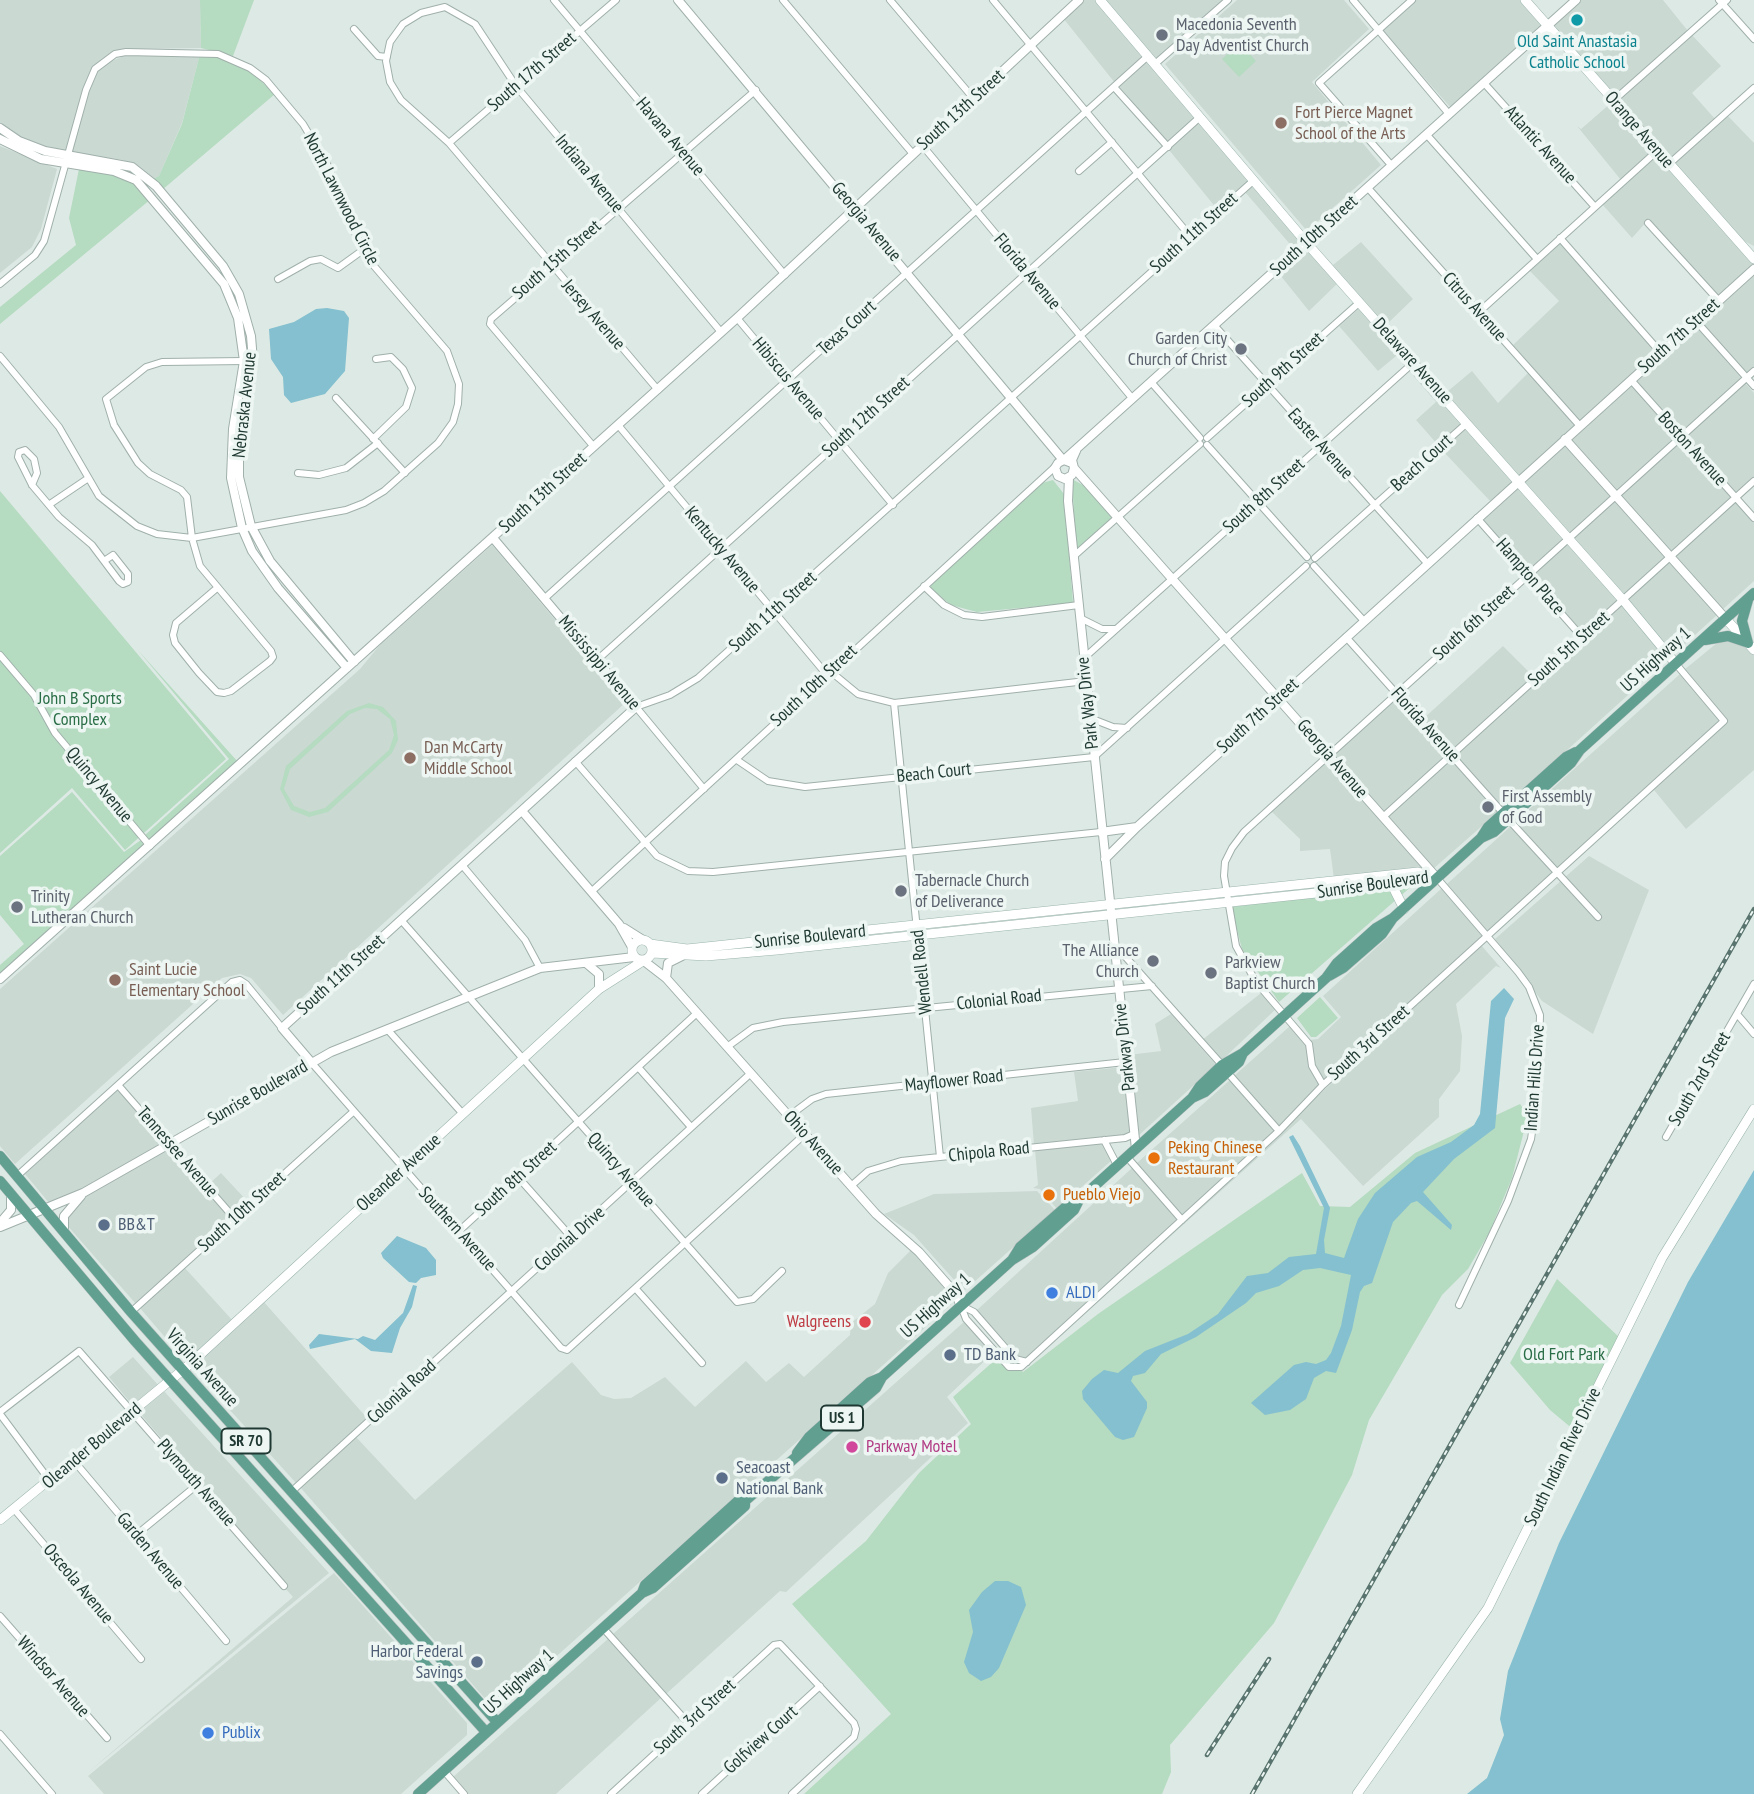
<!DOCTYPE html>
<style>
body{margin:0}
canvas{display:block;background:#dde9e4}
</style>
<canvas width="1754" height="1794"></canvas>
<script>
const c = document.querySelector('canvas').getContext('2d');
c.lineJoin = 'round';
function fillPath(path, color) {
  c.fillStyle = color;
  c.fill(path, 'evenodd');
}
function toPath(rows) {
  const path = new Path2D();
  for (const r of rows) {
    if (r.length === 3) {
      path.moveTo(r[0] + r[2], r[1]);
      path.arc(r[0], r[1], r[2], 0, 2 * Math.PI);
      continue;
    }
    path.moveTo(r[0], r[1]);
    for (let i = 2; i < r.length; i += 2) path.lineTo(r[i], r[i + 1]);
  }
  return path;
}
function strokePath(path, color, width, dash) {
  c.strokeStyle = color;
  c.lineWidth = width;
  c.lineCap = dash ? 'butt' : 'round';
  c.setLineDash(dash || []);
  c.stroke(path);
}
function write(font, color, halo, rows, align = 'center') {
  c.font = font + ' "PT Sans Narrow",sans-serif';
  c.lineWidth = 7;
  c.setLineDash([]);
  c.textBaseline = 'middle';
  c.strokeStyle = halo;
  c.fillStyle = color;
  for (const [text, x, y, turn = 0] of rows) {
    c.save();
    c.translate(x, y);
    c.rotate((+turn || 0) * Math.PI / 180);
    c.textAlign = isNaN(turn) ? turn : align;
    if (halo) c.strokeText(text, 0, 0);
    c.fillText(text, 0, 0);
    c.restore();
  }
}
fillPath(toPath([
 [0,0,200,0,201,48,126,49,102,59,87,78,67,152,46,148,21,138,0,124],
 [1083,0,1096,0,1144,56,1115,83,1063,18],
 [1104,0,1224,0,1155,60],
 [1237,0,1344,0,1369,29,1312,82,1381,165,1307,231,1165,64],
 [1416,0,1521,0,1543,26,1451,108,1382,30],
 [1580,0,1663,0,1688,31,1614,97,1551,26],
 [1692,35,1721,66,1692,93,1715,119,1669,160,1617,101],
 [200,54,182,123,159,176,153,179,123,160,72,152,88,90,97,71,105,64,126,55],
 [1147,60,1196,117,1168,143,1119,86],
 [1611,103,1653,151,1621,180,1577,126,1581,129],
 [1728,116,1754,143,1754,246,1740,239,1673,164],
 [1199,122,1249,181,1217,209,1169,150],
 [0,146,57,169,41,229,32,247,0,273],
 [1657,155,1754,263,1718,297,1649,219,1632,238,1602,204],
 [1253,185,1303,243,1295,250,1245,192],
 [1361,242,1413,299,1385,326,1448,391,1472,371,1498,403,1529,372,1576,425,1519,477,1312,243,1333,265],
 [1560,243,1657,353,1580,421,1513,345,1559,301,1529,270],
 [1307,247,1338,283,1309,311,1280,275],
 [1754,271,1754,367,1746,374,1700,321],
 [1360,308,1409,363,1406,367,1396,356,1378,371,1339,326],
 [1695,325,1741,378,1681,433,1634,380],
 [1413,368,1463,424,1438,445,1416,420,1436,402,1409,371],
 [1745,383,1754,393,1754,477,1736,493,1684,437],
 [1630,384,1676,437,1616,491,1570,438],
 [1467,428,1514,481,1491,502,1441,449],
 [1680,441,1732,497,1671,552,1620,495],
 [1565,442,1612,495,1569,534,1522,481],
 [1518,485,1565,538,1528,571,1481,518],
 [1615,499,1666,557,1624,596,1573,538],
 [1735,502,1754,523,1754,581,1722,610,1674,556],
 [1568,542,1619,600,1583,632,1532,575],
 [492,545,625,703,283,1015,251,978,240,974,222,978,15,1164,0,1146,0,989,360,669,379,646],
 [1670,561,1717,615,1674,654,1627,600],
 [1623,604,1669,658,1503,808,1456,755],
 [1723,638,1747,647,1754,655,1754,770,1686,829,1654,790,1627,813,1728,722,1684,670],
 [1503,646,1534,677,1452,751,1423,719],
 [1680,674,1720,721,1557,869,1515,822],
 [1396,698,1448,755,1383,813,1332,755],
 [1328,759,1427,872,1334,879,1330,849,1300,851,1300,839,1271,811],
 [1452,759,1498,812,1433,869,1387,817],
 [1511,826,1553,873,1488,932,1447,884],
 [1589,856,1649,890,1593,1034,1542,1001,1495,939],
 [1442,888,1483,935,1323,1081,1315,1065,1310,1040,1318,1039,1341,1017,1323,996],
 [1481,945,1501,968,1496,966,1456,1004,1462,1036,1460,1071,1439,1099,1439,1117,1363,1186,1301,1119,1026,1366],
 [1261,993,1276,1009,1221,1061,1202,1040],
 [1171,1014,1216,1065,1138,1136,1128,1055,1161,1051,1155,1024],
 [1290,1026,1306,1046,1310,1067,1319,1085,1279,1127,1234,1076],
 [1123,1067,1131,1135,1034,1145,1031,1108,1078,1101,1074,1072],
 [1230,1080,1275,1131,1183,1216,1137,1163],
 [118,1089,166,1144,84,1190,50,1204,25,1174],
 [1103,1143,1112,1160,1057,1209,1040,1189,1033,1188,1038,1185,1035,1150],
 [169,1148,231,1219,136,1304,66,1224,67,1217,85,1196],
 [1132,1168,1178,1220,1023,1361,977,1310],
 [221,1173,249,1203,235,1215,209,1184],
 [1037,1191,1055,1210,964,1291,914,1235,884,1214,934,1194],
 [912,1249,955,1301,504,1703,496,1706,488,1702,300,1487,356,1437,415,1500,572,1362,601,1395,614,1399,631,1398,665,1377,695,1407,746,1361,766,1382,789,1363,804,1377,850,1335,851,1323,875,1304,888,1273],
 [185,1268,233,1321,187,1363,140,1308],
 [263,1301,368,1419,296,1483,191,1367],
 [965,1321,993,1353,947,1397,968,1423,786,1592,780,1591,666,1694,613,1634],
 [133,1357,159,1386,134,1407,109,1377],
 [163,1390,329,1573,85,1775,293,1597,285,1588,287,1585,138,1411],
 [334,1573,467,1723,467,1735,401,1794,104,1794,88,1776],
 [609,1638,661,1698,556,1794,468,1794,453,1777]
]), '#cbd9d3');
fillPath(toPath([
 [200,0,254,0,233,56,201,48],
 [1240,43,1256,61,1239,77,1222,59],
 [200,54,217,57,249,70,275,94,162,190,153,179,159,176,182,124],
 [79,169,113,174,134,183,151,199,0,324,0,307,76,245,69,218],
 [1072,479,1090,489,1114,518,1076,550],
 [1053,480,1064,494,1073,603,977,612,951,605,931,589,931,583,1042,483],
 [0,491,226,759,125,850,72,788,0,853],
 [137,649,238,762,151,842,145,835,229,759],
 [369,703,383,707,396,721,398,740,392,753,328,812,309,817,291,810,280,789,286,766,347,711],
 [365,708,377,709,390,719,394,735,389,750,325,808,310,812,294,806,284,789,290,769,350,714],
 [72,792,124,852,141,840,146,846,0,975,0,965,24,944,0,915,0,856],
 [1413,885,1279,1002,1242,949,1231,907],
 [1320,997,1338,1018,1316,1037,1311,1037,1297,1018],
 [1520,1104,1528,1115,1512,1178,1489,1233,1468,1269,1442,1295,1369,1420,1352,1475,1274,1623,1170,1745,1171,1772,1162,1794,804,1794,891,1714,792,1604,866,1541,919,1473,971,1424,953,1397,1003,1353,1023,1372,1098,1314,1302,1173,1320,1206,1350,1207,1415,1153],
 [1557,1279,1619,1337,1574,1430,1550,1410,1510,1363]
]), '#b5dbc1');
fillPath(toPath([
 [327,308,344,311,349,318,345,371,325,394,291,403,284,395,283,377,271,359,269,329,294,322,316,309],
 [1504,988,1514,999,1505,1018,1495,1128,1454,1159,1423,1192,1452,1225,1451,1230,1417,1201,1411,1203,1393,1222,1372,1283,1364,1286,1360,1292,1352,1330,1336,1373,1326,1371,1314,1378,1306,1399,1290,1410,1265,1415,1251,1403,1294,1365,1306,1362,1316,1364,1326,1360,1331,1353,1341,1326,1351,1275,1320,1268,1303,1270,1279,1286,1256,1293,1246,1303,1196,1337,1161,1354,1145,1373,1133,1376,1131,1381,1147,1402,1147,1408,1134,1437,1123,1440,1115,1437,1083,1399,1082,1391,1092,1379,1104,1370,1118,1373,1145,1351,1188,1334,1218,1314,1247,1276,1268,1273,1289,1257,1316,1254,1324,1208,1289,1137,1293,1135,1300,1146,1330,1208,1324,1240,1325,1253,1344,1258,1358,1219,1375,1193,1417,1157,1451,1142,1474,1125,1480,1114,1491,1001],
 [1754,1170,1754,1794,1467,1794,1487,1778,1504,1735,1500,1719,1508,1671,1559,1543,1688,1282],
 [397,1236,426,1248,436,1260,436,1275,421,1278,416,1283,409,1282,383,1258,381,1253],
 [413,1285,417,1286,412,1307,400,1328,392,1353,371,1351,355,1339,310,1349,309,1345,319,1334,358,1339,363,1336,375,1340,403,1313],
 [995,1581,1008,1581,1021,1587,1026,1605,999,1668,991,1677,981,1681,969,1673,964,1662,973,1632,969,1610,982,1592]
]), '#84c0cf');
const minor = toPath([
 [554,0,785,275],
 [783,0,913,154],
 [890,0,974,99],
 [993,0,1190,236],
 [1353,0,1449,114],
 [1719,0,1754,39],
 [354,29,378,56,387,57],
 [1155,64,1228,0],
 [1484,83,1595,207],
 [1114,87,1168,147],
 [1613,101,1727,0],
 [1427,135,1537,259],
 [449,143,616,0],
 [922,145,1132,398],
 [1669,164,1754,88],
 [1392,166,1319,83,1412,0],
 [1079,171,1112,142],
 [1368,188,1580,426],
 [1648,223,1719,301],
 [1560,238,1661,353],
 [278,279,310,261,321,259,338,268,363,250],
 [0,284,35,255,44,241,86,90,95,69,115,54,126,52,218,54,250,68,266,80,303,124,328,166,354,231,374,266,447,351,459,384,458,404,453,422,438,443,384,491,364,503,346,510,192,538,157,534,137,526,99,496,59,427,0,356],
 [1479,312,1657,151],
 [737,318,893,505],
 [1696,321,1754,386],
 [1214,325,1427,563],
 [1631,380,1754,518],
 [1151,382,1200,438],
 [658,390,449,143,401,100,390,82,386,61,390,42,403,24,421,13,445,7,475,24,516,86,721,332],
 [336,398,405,473],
 [618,425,827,675],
 [1207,438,1360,302],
 [373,439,406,407,412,388,403,369,391,357,376,359],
 [1207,445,1307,557],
 [594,447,490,324,491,319,756,90],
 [298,473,319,475,346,468,378,443],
 [32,485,37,473,34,459,25,450,19,452,18,457,32,485,59,517,92,545,119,581,123,584,128,582,128,574,113,555,104,561],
 [50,504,87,479],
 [1477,518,1582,637],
 [1074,556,1200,444],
 [1315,558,1467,423],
 [1314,566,1364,621],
 [924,586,944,605,964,615,982,617,1079,605],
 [217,588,176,623,173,635,175,643,199,673,217,692,224,693,231,691,270,661,273,657,271,651,200,566,192,538,187,497,181,490,150,474,138,463,114,425,106,399,146,367,162,362,245,361],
 [545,598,1148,56],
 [1080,618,1102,629,1115,629],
 [1346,637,1503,813],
 [0,655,34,695,55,733,150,846],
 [1084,658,1413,363],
 [596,661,1200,117],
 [830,671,858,694,894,703,1086,681],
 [894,703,940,1157],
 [1090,718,1113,727,1127,728],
 [737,760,768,781,805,787,1094,757,1306,566],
 [575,761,657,856,688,871,713,872,1101,832],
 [704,789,636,707,670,695,698,678,1253,181],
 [1383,817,1754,481],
 [1508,819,1598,917],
 [462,865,525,940,540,968],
 [1437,878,1518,972,1529,987,1540,1015,1538,1091,1531,1139,1508,1201,1459,1305],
 [591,892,1056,466],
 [401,920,737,1302,753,1299,782,1271],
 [1114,944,1222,1065],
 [1737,1014,1754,1034],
 [387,1029,463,1114],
 [727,1047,753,1028,783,1022,1152,986],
 [311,1062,561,1348,567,1350,805,1134],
 [638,1067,691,1127],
 [1227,1072,1279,1131],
 [118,1085,235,1219],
 [1323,1085,1312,1066,1309,1044,1256,982,1236,946,1224,876,1225,862,1232,848,1244,832,1754,371],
 [789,1116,812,1099,826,1094,1125,1062],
 [1666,1137,1754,984],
 [1104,1140,1117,1165],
 [1127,1157,1182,1220],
 [17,1176,232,982,240,980,246,984,282,1028],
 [518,1177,572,1238],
 [851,1186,868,1171,901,1161,1125,1138,1134,1134],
 [459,1231,697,1013],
 [636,1289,702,1363],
 [961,1306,966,1319,1009,1367,1021,1367,1279,1131,1323,1085,1724,721,1676,664],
 [962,1306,974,1312,1015,1359,1027,1362],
 [131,1312,353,1112],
 [0,1412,79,1351,284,1586],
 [0,1414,50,1481],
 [74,1461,226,1641],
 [291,1492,751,1073],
 [14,1509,141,1659],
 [136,1535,197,1485],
 [0,1616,107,1738],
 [603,1628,688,1723],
 [0,1734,52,1794],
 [444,1771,464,1794],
 [611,1794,774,1645,780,1644,854,1723,856,1729,854,1737,792,1794],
 [702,1794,820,1686]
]);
const tertiary = toPath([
 [678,0,1063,460],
 [0,128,19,141,45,151,132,167,156,186,223,266,239,294,251,336,253,361,239,451,239,477,251,526,270,561,354,662],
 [0,139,41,159,114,171,136,180,224,284,238,318,244,361,233,429,231,478,242,528,252,551,278,588,347,668],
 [1565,439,1726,619],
 [1064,460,1576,0],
 [1072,463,1064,460,1058,463,1055,468,1058,476,1065,479,1072,475,1074,468,1072,460,1076,451],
 [1074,468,1437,878],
 [1069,478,1068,501,1136,1149],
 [522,811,619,924,632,947],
 [1101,832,1137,827,1754,269],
 [1105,859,1137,827],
 [624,928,643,940],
 [644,961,666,978,876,1214,919,1252,955,1293,961,1306],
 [586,963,599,974,599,989],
 [666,978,668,963,682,956],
 [0,979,737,318,1079,0],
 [311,1062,282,1028,636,707,493,538],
 [0,1223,11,1210,11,1194],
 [0,1227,83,1193,331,1052,540,968,634,957],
 [64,1232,64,1216,81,1196]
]);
const secondary = toPath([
 [1100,0,1311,248,1623,600,1676,664],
 [1525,0,1754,259],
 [1726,619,1754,650],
 [1392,885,1404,909],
 [642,950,10],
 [650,944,687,949,1418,872,1437,878],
 [652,953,706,956,777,950,1392,885,1437,878],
 [0,1520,190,1364,599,989,643,961],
 [1357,1794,1488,1608,1662,1258,1754,1109]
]);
const primary = toPath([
 [1705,640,1728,636,1746,642],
 [1748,643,1742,621,1748,600],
 [1481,838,1494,832,1571,763,1580,750,1754,593],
 [1329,976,1343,968,1382,934,1393,918,1481,838,1488,827,1566,757,1576,752],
 [1192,1098,1205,1092,1239,1062,1243,1053],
 [0,1156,131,1312,497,1722],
 [0,1181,135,1341,486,1732],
 [1012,1260,1020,1247,1069,1204,1079,1200,1192,1098,1200,1086,1222,1065,1243,1053,1326,978,1337,963,1376,928,1393,918],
 [797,1453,809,1437,839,1410,870,1382,882,1377,1012,1260,1033,1247,1074,1210,1079,1200],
 [642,1593,653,1588,745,1506,745,1501,876,1388,882,1377],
 [418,1794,642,1593,645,1585,739,1500,745,1501]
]);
strokePath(minor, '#a0b0ab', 8);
strokePath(tertiary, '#a0b0ab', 10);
strokePath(secondary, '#9cb5ad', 10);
strokePath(primary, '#bcc3c2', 11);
strokePath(minor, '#fff', 6);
strokePath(tertiary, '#fff', 8);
strokePath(secondary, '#fff', 9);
strokePath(primary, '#619f91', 10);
const rail = toPath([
 [1207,1755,1269,1659],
 [1252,1794,1754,909]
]);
strokePath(rail, '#59746e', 4.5);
strokePath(rail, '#edf6f2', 2, [5]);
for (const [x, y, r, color] of [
 [1577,20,7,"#0f9aa8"],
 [1162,35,7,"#6b7280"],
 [1281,123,7,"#8d6e63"],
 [1241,349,7,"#6b7280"],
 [410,758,7,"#8d6e63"],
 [1488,807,7,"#6b7280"],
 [901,891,7,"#6b7280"],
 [17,907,7,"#6b7280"],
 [1153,961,7,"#6b7280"],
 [1211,973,7,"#6b7280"],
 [115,980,7,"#8d6e63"],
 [1154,1158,7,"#e8710a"],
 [1049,1195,7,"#e8710a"],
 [104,1225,7,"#5c6f8a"],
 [1052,1293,7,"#3f7fe0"],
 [865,1322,7,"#e0444e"],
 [950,1355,7,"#5c6f8a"],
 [852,1447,7,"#d1479c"],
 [722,1478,7,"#5c6f8a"],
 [477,1662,7,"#5c6f8a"],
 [208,1733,7,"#3f7fe0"]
]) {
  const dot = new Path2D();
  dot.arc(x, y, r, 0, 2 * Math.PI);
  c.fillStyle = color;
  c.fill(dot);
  strokePath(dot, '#edf6f2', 2.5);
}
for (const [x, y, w] of [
 [842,1418,42],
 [246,1441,49]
]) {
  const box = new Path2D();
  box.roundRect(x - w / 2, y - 12.5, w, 25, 5);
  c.fillStyle = '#edf6f2';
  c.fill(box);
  strokePath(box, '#1f3832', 2);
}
write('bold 16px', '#1f3832', null, [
 ["US 1",842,1418],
 ["SR 70",246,1441]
]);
write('18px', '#5b616d', '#edf6f2', [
 ["Macedonia Seventh",1176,25],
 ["Day Adventist Church",1176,46],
 ["Garden City",1227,339,"right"],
 ["Church of Christ",1227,360,"right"],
 ["First Assembly",1502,797],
 ["of God",1502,818],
 ["Tabernacle Church",915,881],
 ["of Deliverance",915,902],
 ["Trinity",31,897],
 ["Lutheran Church",31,918],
 ["The Alliance",1139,951,"right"],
 ["Church",1139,972,"right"],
 ["Parkview",1225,963],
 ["Baptist Church",1225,984]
], 'left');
write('18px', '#0d838f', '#edf6f2', [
 ["Old Saint Anastasia",1577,42],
 ["Catholic School",1577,63]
]);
write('18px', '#1f3832', '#edf6f2', [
 ["South 17th Street",532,72,-41],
 ["South 13th Street",961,110,-42],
 ["Orange Avenue",1639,130,49],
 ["Havana Avenue",670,137,50],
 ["Atlantic Avenue",1540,145,48],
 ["Indiana Avenue",589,174,50],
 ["North Lawnwood Circle",341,199,63],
 ["Georgia Avenue",866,222,50],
 ["South 11th Street",1194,233,-42],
 ["South 10th Street",1314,236,-42],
 ["South 15th Street",557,260,-41],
 ["Florida Avenue",1027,272,50],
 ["Citrus Avenue",1474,307,48],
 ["Jersey Avenue",593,315,49],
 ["Texas Court",847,328,-42],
 ["South 7th Street",1679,336,-42],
 ["Delaware Avenue",1412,361,48],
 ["South 9th Street",1283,370,-42],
 ["Hibiscus Avenue",788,379,50],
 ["Nebraska Avenue",245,405,-84],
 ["South 12th Street",866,417,-42],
 ["Easter Avenue",1320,444,48],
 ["Boston Avenue",1692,449,48],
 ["Beach Court",1422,463,-42],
 ["South 13th Street",543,493,-42],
 ["South 8th Street",1264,496,-42],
 ["Kentucky Avenue",722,550,50],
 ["Hampton Place",1530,577,49],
 ["South 11th Street",773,612,-42],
 ["South 6th Street",1474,623,-42],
 ["South 5th Street",1569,649,-42],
 ["US Highway 1",1656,660,-42],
 ["Mississippi Avenue",599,663,50],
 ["South 10th Street",814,686,-43],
 ["Park Way Drive",1088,703,-96],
 ["South 7th Street",1258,716,-42],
 ["Florida Avenue",1425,725,48],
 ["Georgia Avenue",1332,759,49],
 ["Beach Court",934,773,-6],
 ["Quincy Avenue",99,785,50],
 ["Sunrise Boulevard",1373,885,-8],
 ["Sunrise Boulevard",810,937,-6],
 ["Wendell Road",922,972,-96],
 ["South 11th Street",341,975,-42],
 ["Colonial Road",999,1000,-6],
 ["South 3rd Street",1369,1043,-42],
 ["Parkway Drive",1125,1047,-96],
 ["Indian Hills Drive",1535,1078,-86],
 ["South 2nd Street",1700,1079,-60],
 ["Mayflower Road",954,1081,-6],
 ["Sunrise Boulevard",258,1093,-30],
 ["Ohio Avenue",813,1143,48],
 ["Tennessee Avenue",177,1152,49],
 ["Chipola Road",989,1152,-6],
 ["Quincy Avenue",621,1170,49],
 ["Oleander Avenue",399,1173,-42],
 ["South 8th Street",516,1179,-42],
 ["South 10th Street",242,1212,-42],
 ["Southern Avenue",457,1229,48],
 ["Colonial Drive",570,1239,-42],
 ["US Highway 1",936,1306,-42],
 ["Virginia Avenue",202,1368,48],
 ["Colonial Road",402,1392,-42],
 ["Oleander Boulevard",92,1446,-40],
 ["South Indian River Drive",1563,1457,-64],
 ["Plymouth Avenue",196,1483,49],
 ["Garden Avenue",150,1551,50],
 ["Osceola Avenue",78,1584,50],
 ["Windsor Avenue",53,1677,49],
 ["US Highway 1",519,1682,-42],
 ["South 3rd Street",695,1717,-42],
 ["Golfview Court",761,1740,-42]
]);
write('18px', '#785e54', '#edf6f2', [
 ["Fort Pierce Magnet",1295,113],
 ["School of the Arts",1295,134],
 ["Dan McCarty",424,748],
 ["Middle School",424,769],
 ["Saint Lucie",129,970],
 ["Elementary School",129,991]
], 'left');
write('18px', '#2a6e47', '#edf6f2', [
 ["John B Sports",80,699],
 ["Complex",80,720],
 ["Old Fort Park",1564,1355]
]);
write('18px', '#c56008', '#edf6f2', [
 ["Peking Chinese",1168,1148],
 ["Restaurant",1168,1169],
 ["Pueblo Viejo",1063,1195]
], 'left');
write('18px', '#4e5e75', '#edf6f2', [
 ["BB&T",118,1225],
 ["TD Bank",964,1355],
 ["Seacoast",736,1468],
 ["National Bank",736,1489],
 ["Harbor Federal",463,1652,"right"],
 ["Savings",463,1673,"right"]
], 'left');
write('18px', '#366cbe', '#edf6f2', [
 ["ALDI",1066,1293],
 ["Publix",222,1733]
], 'left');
write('18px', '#be3a42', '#edf6f2', [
 ["Walgreens",851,1322]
], 'right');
write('18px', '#b23c85', '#edf6f2', [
 ["Parkway Motel",866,1447]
], 'left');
</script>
